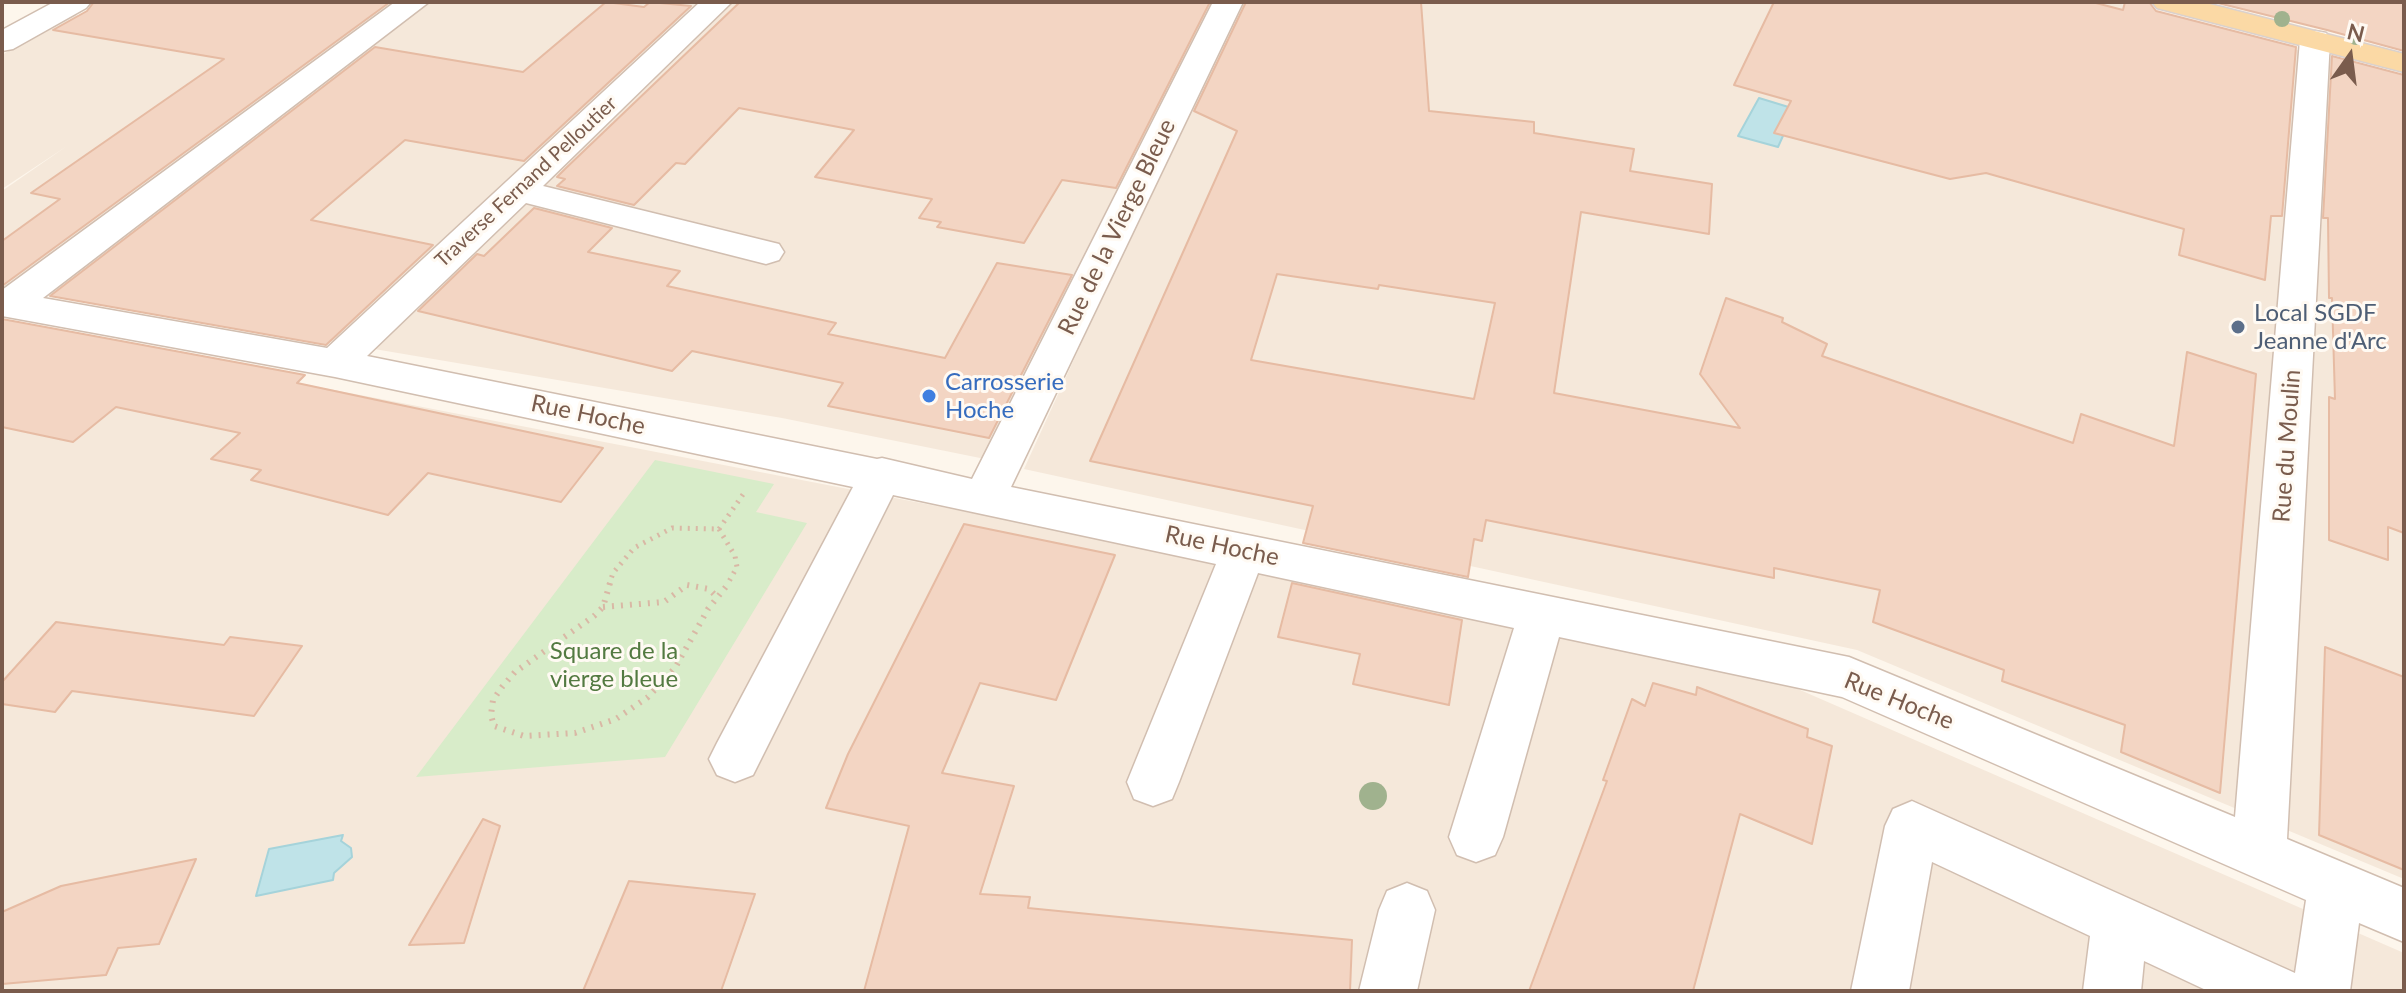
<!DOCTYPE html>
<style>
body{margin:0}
#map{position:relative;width:2406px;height:993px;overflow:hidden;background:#fdf6ec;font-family:Lato,sans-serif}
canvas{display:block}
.frame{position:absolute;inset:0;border:4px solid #7a5c4d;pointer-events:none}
.north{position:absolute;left:2310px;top:16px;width:80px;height:80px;-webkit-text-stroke:6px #fffaf3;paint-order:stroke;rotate:14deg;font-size:22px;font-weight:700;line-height:32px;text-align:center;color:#7a5c4d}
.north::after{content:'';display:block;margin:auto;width:28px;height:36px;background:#7a5c4d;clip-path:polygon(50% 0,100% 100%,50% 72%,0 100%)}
</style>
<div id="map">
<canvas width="2406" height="993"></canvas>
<div class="frame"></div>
<div class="north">N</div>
</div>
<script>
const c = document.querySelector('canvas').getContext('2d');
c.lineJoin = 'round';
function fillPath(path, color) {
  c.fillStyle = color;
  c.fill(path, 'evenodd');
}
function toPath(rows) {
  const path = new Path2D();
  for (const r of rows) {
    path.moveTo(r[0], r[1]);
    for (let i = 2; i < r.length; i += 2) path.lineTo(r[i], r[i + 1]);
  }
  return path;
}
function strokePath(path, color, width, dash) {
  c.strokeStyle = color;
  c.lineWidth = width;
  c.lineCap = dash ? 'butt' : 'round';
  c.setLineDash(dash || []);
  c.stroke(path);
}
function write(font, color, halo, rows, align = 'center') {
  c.font = font + ' Lato,sans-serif';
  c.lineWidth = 6;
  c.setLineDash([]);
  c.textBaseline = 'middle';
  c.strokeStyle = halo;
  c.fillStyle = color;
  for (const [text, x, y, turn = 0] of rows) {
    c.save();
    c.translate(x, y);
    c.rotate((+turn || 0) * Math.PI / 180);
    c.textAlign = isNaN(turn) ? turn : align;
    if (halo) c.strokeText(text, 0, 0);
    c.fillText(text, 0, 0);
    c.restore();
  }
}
fillPath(toPath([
 [272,2,1223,2,995,461,782,418,2,286,2,191,67,146,2,189,2,55,69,14,99,19],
 [1237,2,2114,2,2404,78,2404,879,1857,650,1024,469],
 [2,326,1196,556,1768,676,2404,953,2404,991,2,991]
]), '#f5e8da');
fillPath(toPath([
 [655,460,774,484,756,512,807,523,665,757,416,777]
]), '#d8ecc9');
const water = toPath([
 [1759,98,1795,109,1778,147,1738,136,1759,98],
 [343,835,341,841,351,848,352,857,334,873,333,880,256,896,269,849,343,835]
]);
fillPath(water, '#bfe3e8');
strokePath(water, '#a5d3da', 2);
const building = toPath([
 [94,2,390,2,2,286,2,241,60,199,31,193,224,59,53,30,87,11,94,2],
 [606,2,644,7,650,2,691,6,524,161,405,140,311,220,433,245,326,345,50,296,375,47,523,72,606,2],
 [740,2,1210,2,1116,188,1062,180,1024,243,937,227,941,222,919,218,932,199,815,177,854,130,739,108,685,164,676,163,634,205,557,186,565,179,557,177,565,169,740,2],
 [1246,2,1421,2,1429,111,1534,122,1534,133,1634,149,1630,171,1712,184,1709,234,1581,212,1554,393,1740,428,1700,374,1726,298,1783,318,1782,322,1827,344,1822,356,2073,443,2081,414,2174,446,2187,352,2256,374,2220,793,2121,752,2125,725,2002,681,2004,670,1873,622,1880,590,1774,568,1774,578,1486,520,1482,541,1474,539,1468,577,1303,543,1313,506,1090,461,1237,131,1194,111,1246,2],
 [1277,274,1378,289,1379,285,1495,303,1474,399,1251,360,1277,274],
 [1774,2,2092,2,2123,10,2125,2,2149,2,2156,11,2296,47,2282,216,2271,216,2265,280,2179,255,2184,229,1986,173,1950,179,1774,133,1791,101,1734,85,1774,2],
 [2214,2,2404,2,2404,51,2327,30,2214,2],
 [2332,56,2404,75,2404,533,2388,527,2388,560,2329,540,2329,397,2335,399,2332,298,2329,298,2328,218,2323,218,2332,56],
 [534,208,612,228,588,252,680,271,667,286,836,323,828,334,945,358,997,263,1072,275,989,438,828,406,843,383,692,351,672,371,418,311,477,254,484,256,534,208],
 [2,319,305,375,297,383,603,448,561,502,428,473,388,515,251,480,261,470,211,459,240,433,116,407,73,442,2,427,2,319],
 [964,524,1115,555,1056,700,980,683,942,773,1014,786,980,894,1030,897,1028,908,1352,940,1350,991,864,991,909,826,826,808,848,754,964,524],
 [1292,583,1462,620,1449,705,1353,684,1360,654,1278,637,1292,583],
 [56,622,224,645,230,637,302,646,254,716,72,691,55,712,2,704,2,682,56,622],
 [2325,647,2404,677,2404,870,2319,835,2325,647],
 [1653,683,1696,695,1697,687,1808,729,1807,737,1832,746,1812,844,1740,814,1693,991,1529,991,1607,781,1603,780,1632,699,1645,706,1653,683],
 [483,819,500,826,464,943,409,945,483,819],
 [196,859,159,944,118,948,106,975,2,984,2,912,61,886,196,859],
 [629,881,755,894,721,991,583,991,629,881]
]);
fillPath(building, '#f3d5c3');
strokePath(building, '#e6bba3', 2);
const minor = toPath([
 [54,2,91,2,86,8,13,49,2,51,2,30,54,2],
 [395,2,429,2,43,298,327,348,700,2,732,2,543,186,779,244,784,252,779,260,766,264,526,203,367,356,877,459,882,458,972,479,1213,2,1243,2,1011,487,1849,657,2235,817,2300,40,2304,33,2315,31,2326,33,2330,40,2287,839,2404,888,2404,942,2359,923,2350,991,2208,991,2144,961,2141,991,2083,991,2090,936,1932,862,1909,991,1851,991,1885,826,1893,809,1912,801,2295,973,2306,900,1842,697,1559,637,1503,837,1495,855,1476,862,1457,855,1449,837,1514,628,1258,573,1179,782,1172,799,1153,806,1134,799,1127,782,1216,564,893,495,753,775,735,782,717,775,709,759,717,743,853,487,335,377,2,316,2,290,395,2],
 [1407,883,1427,891,1435,910,1417,991,1359,991,1379,910,1387,891,1407,883]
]);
const major = toPath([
 [2152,2,2202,2,2404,54,2404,72,2157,8,2152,2]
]);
strokePath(minor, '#d1beb0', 3);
strokePath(major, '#dad1cd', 3);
strokePath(toPath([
 [719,529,735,556,737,567,727,585],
 [719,529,744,493],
 [609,585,613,573,634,548,672,528,719,529]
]), '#d9b8a5', 5, [2, 6]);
strokePath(toPath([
 [610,583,603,607,594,616,515,672,502,687,493,700,491,715,494,726,524,736,575,733,616,719,648,697,675,668,708,609,729,583],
 [603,607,664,602,687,585,709,589,717,597]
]), '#d9b8a5', 6, [2, 7]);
fillPath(minor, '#fff');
fillPath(major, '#fbd9a5');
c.fillStyle = '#a0b28e';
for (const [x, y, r] of [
 [2282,19,8],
 [2356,37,8],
 [1373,796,14]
]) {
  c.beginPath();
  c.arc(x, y, r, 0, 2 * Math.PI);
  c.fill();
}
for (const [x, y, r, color] of [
 [2238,327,8,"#5c6f8a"],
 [929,396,8,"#3f7fe0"]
]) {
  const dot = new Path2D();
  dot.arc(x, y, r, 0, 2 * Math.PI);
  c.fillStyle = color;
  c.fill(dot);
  strokePath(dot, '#fffaf3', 3);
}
write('20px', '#7a5c4d', '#fffaf3', [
 ["Traverse Fernand Pelloutier",526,182,-43]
]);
write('24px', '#7a5c4d', '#fffaf3', [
 ["Rue de la Vierge Bleue",1117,227,-64],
 ["Rue Hoche",588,415,12],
 ["Rue du Moulin",2287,446,-86],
 ["Rue Hoche",1222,546,12],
 ["Rue Hoche",1899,701,22]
]);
write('24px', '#4e5e75', '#fffaf3', [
 ["Local SGDF",2254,313],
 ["Jeanne d'Arc",2254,341]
], 'left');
write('24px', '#366cbe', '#fffaf3', [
 ["Carrosserie",945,382],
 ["Hoche",945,410]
], 'left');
write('24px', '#537a41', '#fffaf3', [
 ["Square de la",614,651],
 ["vierge bleue",614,679]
]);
</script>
